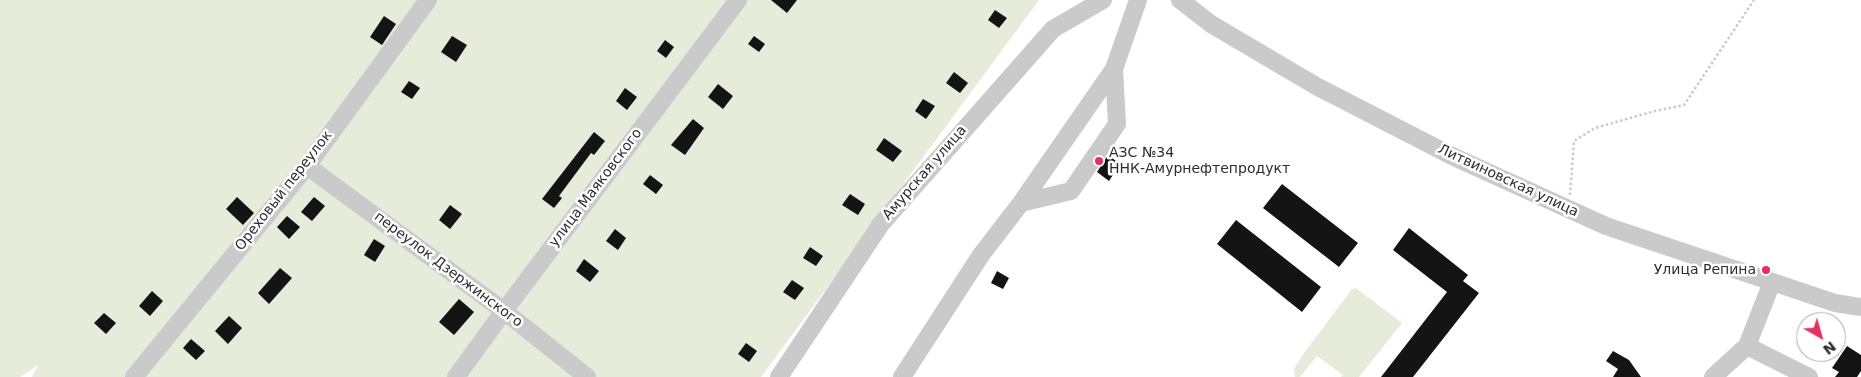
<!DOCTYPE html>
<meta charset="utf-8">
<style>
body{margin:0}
#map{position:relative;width:1861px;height:377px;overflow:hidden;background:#fff;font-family:"DejaVu Sans",sans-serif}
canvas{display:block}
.north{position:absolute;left:1796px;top:312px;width:50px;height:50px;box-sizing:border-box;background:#fff;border:1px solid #ababab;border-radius:50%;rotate:142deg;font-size:14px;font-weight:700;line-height:20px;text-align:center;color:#2d2d2d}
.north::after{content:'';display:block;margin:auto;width:18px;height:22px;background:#e33061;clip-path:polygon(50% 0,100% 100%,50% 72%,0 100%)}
</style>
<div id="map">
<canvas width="1861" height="377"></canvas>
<div class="north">N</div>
</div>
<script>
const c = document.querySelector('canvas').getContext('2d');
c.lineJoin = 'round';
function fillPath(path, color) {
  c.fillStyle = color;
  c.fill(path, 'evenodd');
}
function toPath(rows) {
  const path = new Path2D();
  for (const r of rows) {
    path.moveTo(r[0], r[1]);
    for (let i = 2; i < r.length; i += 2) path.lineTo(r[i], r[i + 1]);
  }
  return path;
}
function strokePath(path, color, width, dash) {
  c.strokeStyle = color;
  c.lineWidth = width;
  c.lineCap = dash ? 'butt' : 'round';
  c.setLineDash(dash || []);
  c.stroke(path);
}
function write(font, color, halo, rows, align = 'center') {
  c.font = font + ' "DejaVu Sans",sans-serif';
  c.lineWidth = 5;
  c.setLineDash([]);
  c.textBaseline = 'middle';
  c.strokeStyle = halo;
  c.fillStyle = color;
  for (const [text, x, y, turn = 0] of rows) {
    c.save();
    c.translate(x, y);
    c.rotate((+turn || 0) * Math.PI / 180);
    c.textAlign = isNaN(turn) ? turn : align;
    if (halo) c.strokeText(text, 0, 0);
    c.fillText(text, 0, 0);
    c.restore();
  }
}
fillPath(toPath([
 [0,0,1039,0,761,377,32,377,38,365,20,377,0,377],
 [1356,288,1402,323,1359,377,1341,377,1343,375,1317,356,1300,377,1295,377,1294,369,1304,353,1352,289]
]), '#e6ebda');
fillPath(toPath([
 [771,0,797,0,787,13],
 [995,10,1007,18,999,28,988,20],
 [384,16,396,24,382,45,370,37],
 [452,36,467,45,456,62,441,52],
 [754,36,765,44,759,52,748,44],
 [665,40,674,47,666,58,657,51],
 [954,72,968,83,960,93,946,83],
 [409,81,420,88,412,99,401,92],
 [718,84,733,96,723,109,708,97],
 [625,88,637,97,627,110,616,101],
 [923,99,935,106,926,119,915,111],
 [693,119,704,128,685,155,671,145],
 [594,132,605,141,594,155,591,153,559,196,562,198,554,208,542,199],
 [884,138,902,151,893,162,876,150],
 [1108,155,1120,164,1109,181,1097,172],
 [650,175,663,185,656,194,643,184],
 [1282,184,1358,243,1339,267,1263,208],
 [850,194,865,204,858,215,842,205],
 [237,197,254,213,243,225,226,209],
 [314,197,325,206,312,221,301,212],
 [450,205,462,214,450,229,439,220],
 [287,216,300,227,289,239,277,227],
 [1236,220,1321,287,1302,312,1217,244],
 [1409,228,1468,275,1463,281,1479,293,1413,377,1381,377,1447,292,1393,250],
 [615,229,626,238,618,250,606,241],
 [374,239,385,246,375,262,364,255],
 [810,247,823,256,816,266,803,258],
 [584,259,599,271,590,282,576,271],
 [280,268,292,278,269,304,258,293],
 [997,271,1009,278,1003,289,991,283],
 [792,280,804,288,795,300,783,292],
 [152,291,163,301,150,316,139,306],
 [459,299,474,312,454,335,439,322],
 [104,313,116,323,106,334,94,323],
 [229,316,242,328,228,344,215,331],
 [191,339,205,351,196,360,183,348],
 [746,343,757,351,749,362,738,354],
 [1847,346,1861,355,1861,371,1857,377,1835,377,1839,372,1832,368],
 [1613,351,1629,360,1641,377,1613,377,1618,369,1606,361]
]), '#141414');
strokePath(toPath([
 [1570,195,1574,141,1595,128,1655,111,1684,105,1754,0]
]), '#cacaca', 2.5, [2.5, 2.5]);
strokePath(toPath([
 [1180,0,1211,24,1316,86,1452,156,1606,226,1835,303,1861,307],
 [307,166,504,311,587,377],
 [1021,203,1071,191,1117,124,1114,69],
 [1747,346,1809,377],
 [134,377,307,166,428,0],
 [456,377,504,311,738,0],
 [779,377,881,224,1053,29,1103,0],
 [902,377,981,255,1021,203,1114,69,1138,0],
 [1713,377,1747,346,1772,282]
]), '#cacaca', 18);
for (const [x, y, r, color] of [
 [1099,161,5,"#e33061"],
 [1766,270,5,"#e33061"]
]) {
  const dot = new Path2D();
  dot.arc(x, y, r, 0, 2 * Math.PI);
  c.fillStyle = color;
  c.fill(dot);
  strokePath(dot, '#fff', 2);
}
write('14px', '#2d2d2d', '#fff', [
 ["АЗС №34",1109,153],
 ["ННК-Амурнефтепродукт",1109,169],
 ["Улица Репина",1756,270,"right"]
], 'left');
write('14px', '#2d2d2d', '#fff', [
 ["Амурская улица",925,173,-49],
 ["Литвиновская улица",1508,181,25],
 ["улица Маяковского",596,188,-53],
 ["Ореховый переулок",284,191,-52],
 ["переулок Дзержинского",448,270,37]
]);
</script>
